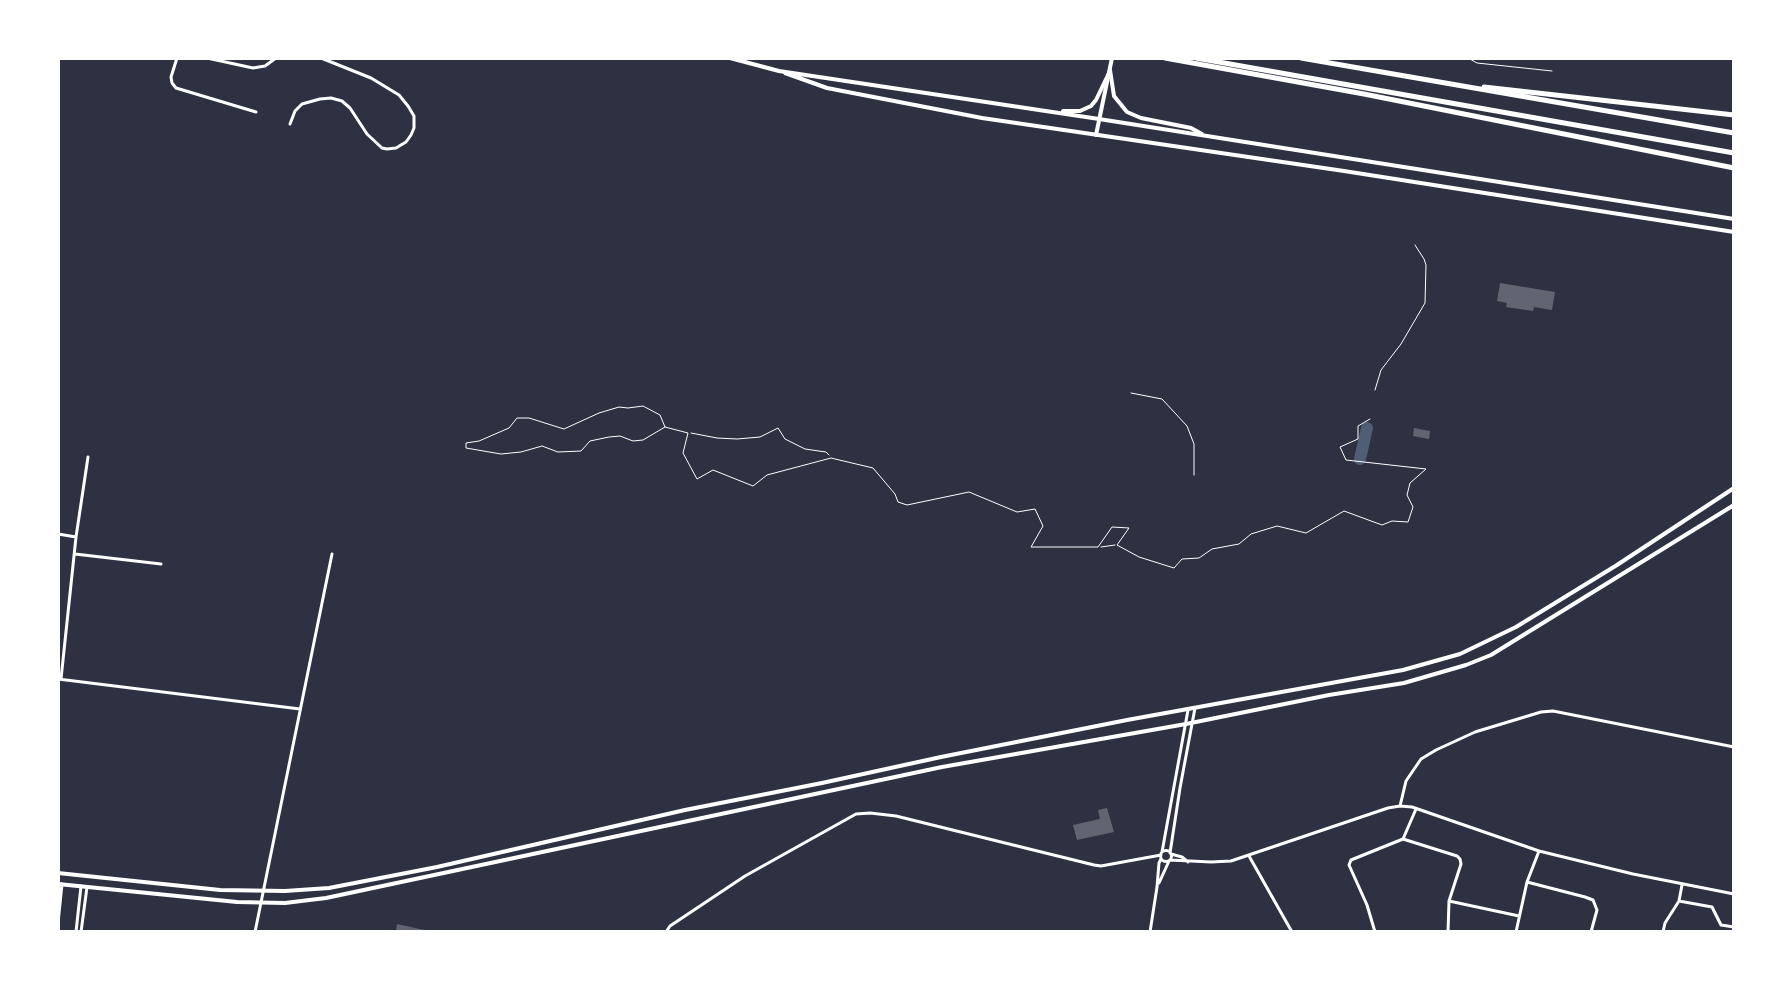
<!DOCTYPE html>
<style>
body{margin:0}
#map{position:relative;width:1792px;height:990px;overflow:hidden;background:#2d3142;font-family:Ubuntu,sans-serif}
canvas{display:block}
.frame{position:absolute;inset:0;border:60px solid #fff;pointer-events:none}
</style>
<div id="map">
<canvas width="1792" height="990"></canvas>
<div class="frame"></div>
</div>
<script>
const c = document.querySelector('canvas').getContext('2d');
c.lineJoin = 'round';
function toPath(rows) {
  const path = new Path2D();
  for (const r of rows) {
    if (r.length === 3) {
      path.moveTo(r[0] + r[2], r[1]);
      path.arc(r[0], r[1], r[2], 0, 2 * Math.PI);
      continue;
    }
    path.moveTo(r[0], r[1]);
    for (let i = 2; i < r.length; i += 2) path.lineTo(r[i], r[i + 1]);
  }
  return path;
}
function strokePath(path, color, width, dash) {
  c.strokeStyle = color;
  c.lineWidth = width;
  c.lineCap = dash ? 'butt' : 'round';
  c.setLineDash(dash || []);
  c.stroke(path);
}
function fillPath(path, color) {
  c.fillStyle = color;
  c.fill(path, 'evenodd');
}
strokePath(toPath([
 [1360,459,1367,428]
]), '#4f5d75', 12);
fillPath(toPath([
 [1500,283,1555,292,1552,310,1534,307,1533,311,1506,307,1507,303,1497,301],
 [1414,428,1430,431,1429,439,1413,436],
 [1107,808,1114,832,1077,840,1073,825,1100,819,1098,810],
 [397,924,429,931,429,932,396,932]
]), '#626471');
strokePath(toPath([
 [1468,58,1477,63,1552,71],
 [665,427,643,440,633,441,620,436,609,437,590,441,581,451,558,452,542,446,521,452,501,454,466,448,466,443,479,441,509,428,517,418,529,418,564,429,599,413,619,407,628,408,643,406,660,415,665,427,688,433,683,453,697,479,713,470,753,486,767,475,831,458,873,468,895,494,898,502,907,505,969,492,1017,512,1035,509,1043,526,1031,547,1098,547,1112,527,1129,528,1117,545,1139,557,1174,568,1182,559,1199,558,1212,549,1239,544,1251,534,1277,526,1306,533,1344,511,1382,525,1392,521,1408,522,1413,507,1407,495,1410,483,1426,469,1346,460,1340,447,1358,439,1358,426,1370,419],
 [691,433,717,438,737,439,760,437,778,428,785,439,805,449,826,452,829,455],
 [1101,547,1115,545]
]), '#fff', 1);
strokePath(toPath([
 [1375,390,1381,370,1401,344,1425,303,1426,265,1424,259,1415,245],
 [1131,393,1162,399,1187,426,1194,444,1194,475]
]), '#fff', 1);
strokePath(toPath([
 [177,58,171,77,172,83,176,88,256,112],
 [207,58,253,68,265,66,276,58],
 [58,79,58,89],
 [290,124,295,111,302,104,320,99,331,98,342,101,350,108,367,134,382,148,387,149,396,148,406,142,411,135,414,128,414,116,408,106,399,95,371,78,321,58],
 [58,534,76,537],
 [75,554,161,564],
 [58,679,300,709],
 [61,679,76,537,88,457],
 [1400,806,1406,781,1421,759,1436,750,1475,732,1541,712,1553,711,1734,747],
 [1403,839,1416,809],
 [1166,856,5.5],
 [1162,852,1188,710],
 [1170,853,1180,788,1195,708],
 [1171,854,1182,857,1188,862],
 [1249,856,1292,932],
 [1170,860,1211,862,1231,861,1388,808,1400,806,1412,807,1539,851,1633,874,1734,894],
 [1527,882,1585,897,1593,900,1597,910,1591,932],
 [1159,883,1169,861],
 [1449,901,1519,916],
 [1679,901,1712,907,1721,925,1734,927],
 [58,923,62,884],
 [76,932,81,886],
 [81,932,87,887],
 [255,932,332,554],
 [666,932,670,926,745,876,856,814,870,813,896,816,1094,865,1101,866,1161,855],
 [1150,932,1157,887,1159,863,1161,859],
 [1375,932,1367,905,1349,865,1351,860,1403,839,1457,856,1460,859,1461,864,1449,901,1448,932],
 [1516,932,1527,882,1539,851],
 [1663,932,1665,923,1679,901,1682,885]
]), '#fff', 3);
strokePath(toPath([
 [1096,135,1112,58]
]), '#fff', 4);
strokePath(toPath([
 [730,58,779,71,1099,119,1734,219],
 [1110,70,1114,96,1127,112,1141,118,1191,128,1202,134],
 [785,73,827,88,982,118,1344,171,1734,232],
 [1063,111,1080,111,1091,106,1096,100,1109,73],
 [58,873,220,890,285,891,329,888,437,867,685,810,822,783,941,757,1127,720,1403,670,1460,654,1516,627,1617,565,1734,488],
 [58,884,237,902,285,903,326,898,942,767,1186,724,1329,695,1404,683,1466,665,1491,655,1734,505]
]), '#fff', 4);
strokePath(toPath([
 [1165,58,1364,94,1734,168],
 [1196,58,1734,153],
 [1301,58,1734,133],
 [1484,87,1734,115]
]), '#fff', 5);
</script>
